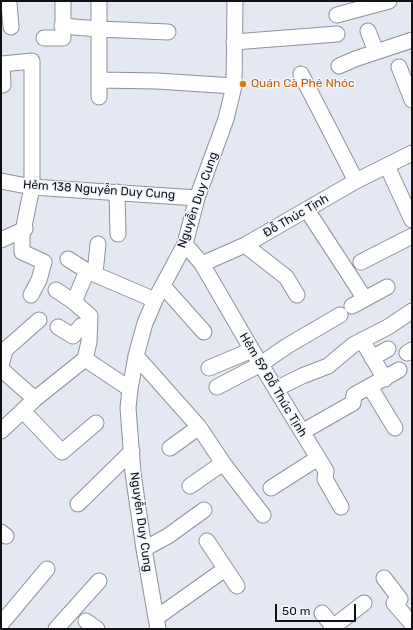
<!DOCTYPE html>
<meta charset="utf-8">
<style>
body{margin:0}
#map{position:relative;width:413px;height:630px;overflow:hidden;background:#e3e8f3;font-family:Rubik,sans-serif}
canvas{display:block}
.frame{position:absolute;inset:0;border:2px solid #101215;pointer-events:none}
.scale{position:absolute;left:275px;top:604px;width:81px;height:18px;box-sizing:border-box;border:2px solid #101215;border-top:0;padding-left:5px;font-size:12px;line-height:14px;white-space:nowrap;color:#101215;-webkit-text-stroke:3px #f1f6fe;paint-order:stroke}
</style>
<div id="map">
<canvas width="413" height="630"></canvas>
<div class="frame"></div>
<div class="scale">50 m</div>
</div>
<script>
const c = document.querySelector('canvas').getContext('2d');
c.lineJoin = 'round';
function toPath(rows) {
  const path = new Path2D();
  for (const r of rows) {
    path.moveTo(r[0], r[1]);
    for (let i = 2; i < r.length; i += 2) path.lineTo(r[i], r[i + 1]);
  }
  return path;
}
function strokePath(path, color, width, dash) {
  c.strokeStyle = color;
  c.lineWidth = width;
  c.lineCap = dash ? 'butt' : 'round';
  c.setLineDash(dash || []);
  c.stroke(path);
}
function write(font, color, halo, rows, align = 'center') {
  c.font = font + ' Rubik,sans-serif';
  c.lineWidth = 3;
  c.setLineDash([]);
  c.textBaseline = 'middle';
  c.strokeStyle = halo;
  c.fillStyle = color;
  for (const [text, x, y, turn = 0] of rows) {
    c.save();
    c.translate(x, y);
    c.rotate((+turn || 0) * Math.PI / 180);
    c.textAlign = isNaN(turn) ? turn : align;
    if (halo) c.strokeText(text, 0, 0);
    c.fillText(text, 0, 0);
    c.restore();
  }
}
const minor = toPath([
 [1,5,9,3,11,27],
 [337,15,389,1],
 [62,26,99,29,168,32],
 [368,31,376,52],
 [44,38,63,38,63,1],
 [234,42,337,34],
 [339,66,355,59,412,40],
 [399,67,412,100],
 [301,74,356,181],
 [99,80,157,81,234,86],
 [3,85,2,64,32,61,32,187,22,236,22,252,44,262,39,280,31,295],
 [99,97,99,1],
 [387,166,412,220],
 [1,181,32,187,197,198],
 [117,192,118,234],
 [307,210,365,299],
 [1,240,25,229],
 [185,244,202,264,245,245,356,181,412,153],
 [245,245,286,277,297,295],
 [68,259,87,271,155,300],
 [361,262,412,236],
 [202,264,252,350,326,471,325,479,341,507],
 [95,273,98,244],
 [163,286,204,332],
 [56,290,74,302],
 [352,306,387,287],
 [58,327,73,336,81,326,89,331],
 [362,340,385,379],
 [407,353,412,350],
 [136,356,199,427,223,463,263,515],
 [372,358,388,349],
 [85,359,89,342,90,316,74,302,87,271],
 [1,366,5,350,39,320],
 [209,368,252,350],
 [1,369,35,399],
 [217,387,261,364,287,346,340,315],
 [370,387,395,428],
 [276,389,302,376,328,366,353,345,388,327,412,311],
 [23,411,62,452,96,423],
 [1,431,35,399,85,359,130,389],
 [302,432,353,403,354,395,399,370],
 [170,448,199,427],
 [190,486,223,463],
 [271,488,318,458],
 [78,504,132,451],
 [1,532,6,536],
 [207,541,237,586],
 [144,549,168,536,204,510],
 [384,578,400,599,394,603,412,624],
 [322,613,335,629],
 [156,618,225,569],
 [86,621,97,629],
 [1,624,47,569],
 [333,627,364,603],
 [56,629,99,581],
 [158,629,144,549,133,473,128,408,130,389,136,356,145,323,155,300,185,244,197,198,226,119,234,86,235,1]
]);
strokePath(minor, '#8d929c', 17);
strokePath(minor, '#fff', 15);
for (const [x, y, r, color] of [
 [243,84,4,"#e8710a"]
]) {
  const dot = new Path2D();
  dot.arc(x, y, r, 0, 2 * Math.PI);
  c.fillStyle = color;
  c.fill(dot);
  strokePath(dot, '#f1f6fe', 1.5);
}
write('12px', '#c56008', '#f1f6fe', [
 ["Quán Cà Phê Nhóc",251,84]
], 'left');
write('12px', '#101215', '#f1f6fe', [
 ["Hẻm 138 Nguyễn Duy Cung",99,190,4],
 ["Nguyễn Duy Cung",198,200,-71],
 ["Đỗ Thúc Tịnh",296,216,-30],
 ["Hẻm 59 Đỗ Thúc Tịnh",273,385,59],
 ["Nguyễn Duy Cung",141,522,82]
]);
</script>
